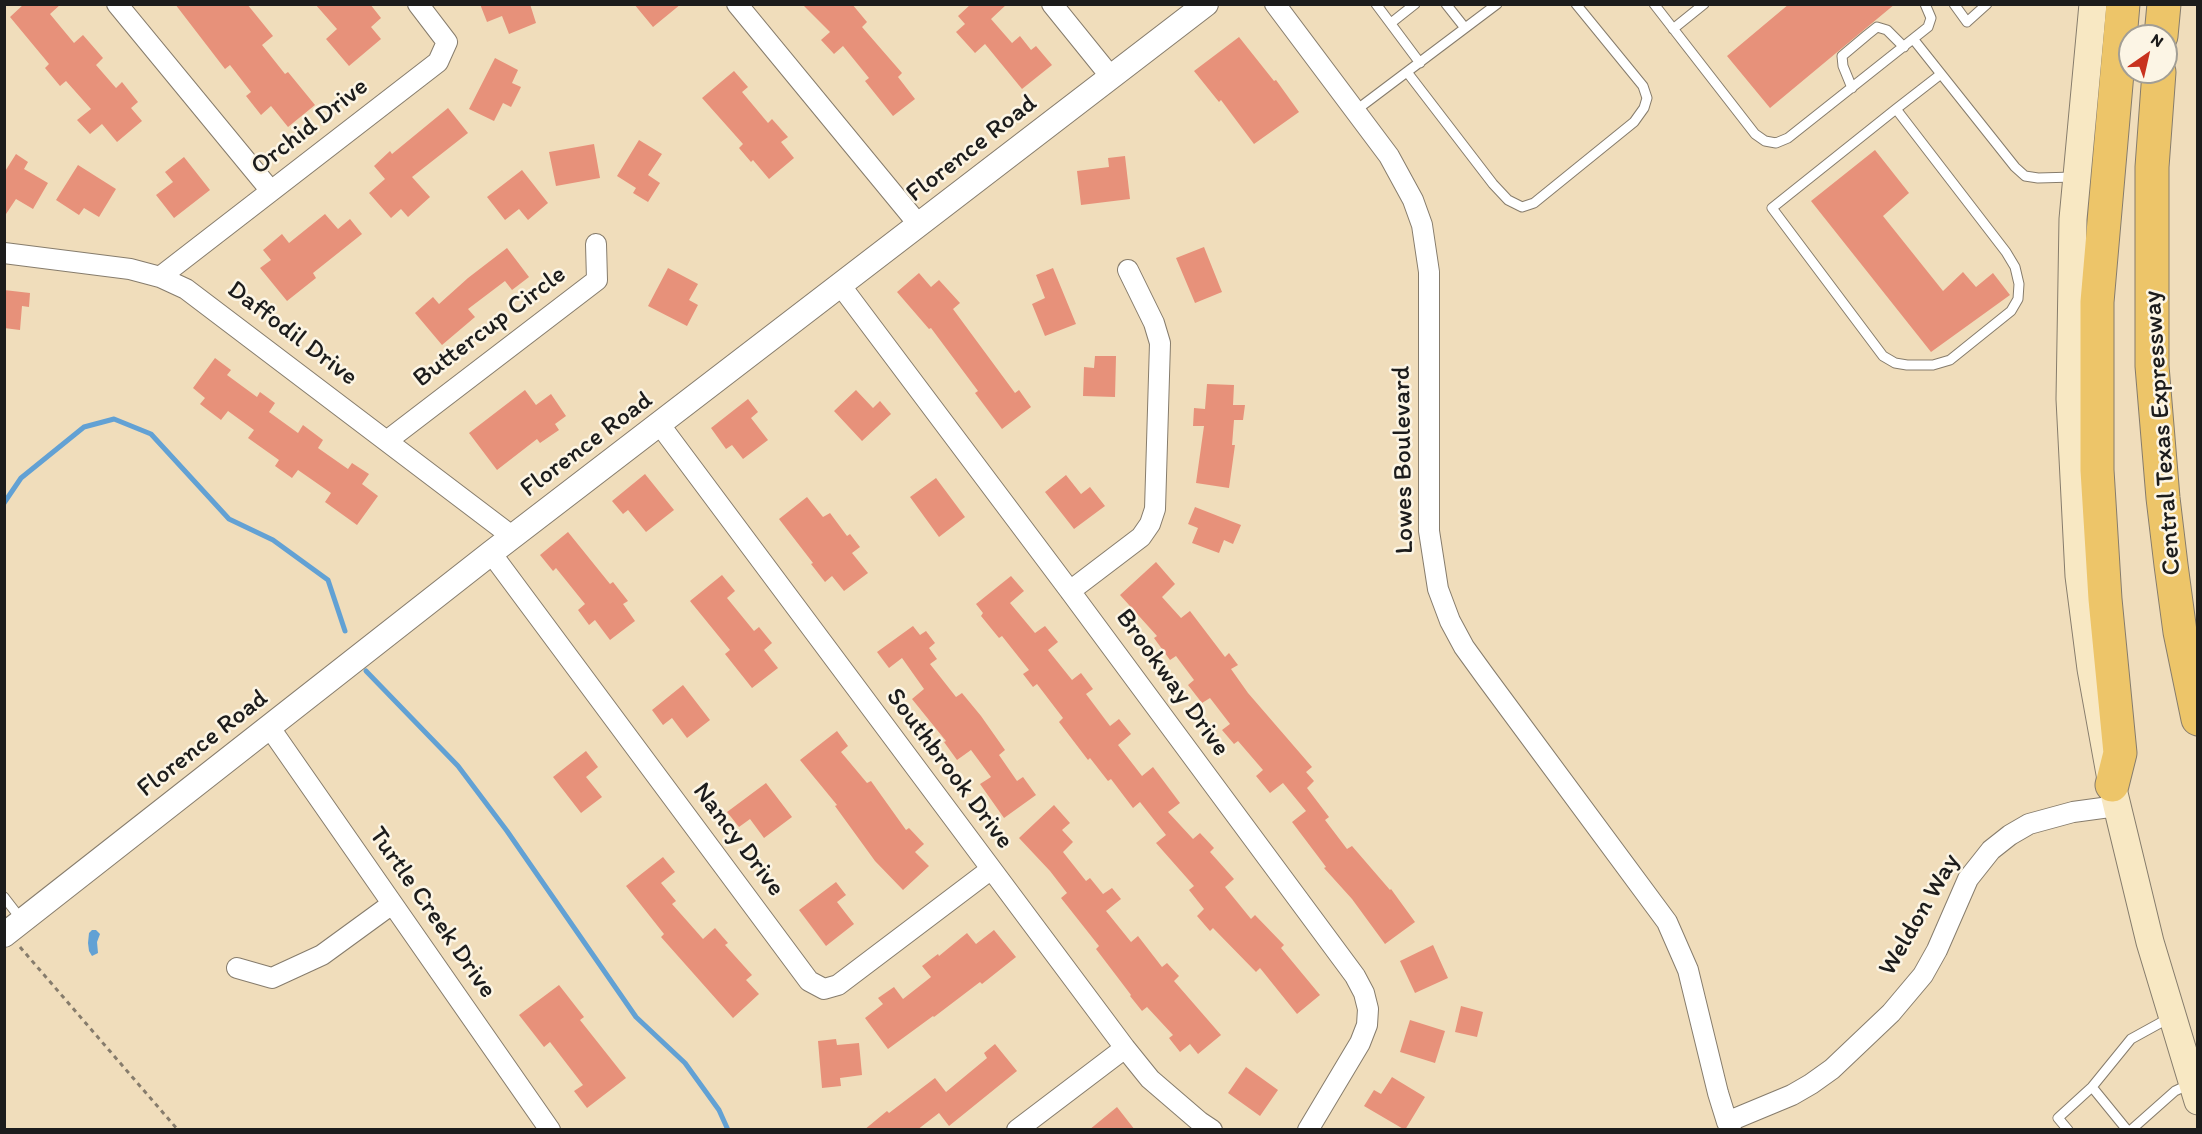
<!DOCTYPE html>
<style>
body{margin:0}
#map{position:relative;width:2202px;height:1134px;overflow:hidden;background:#f0ddbb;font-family:Itim,sans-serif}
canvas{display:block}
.frame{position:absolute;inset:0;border:6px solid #1c1c1c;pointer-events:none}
.north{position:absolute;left:2118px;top:24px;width:60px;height:60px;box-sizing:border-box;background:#fcf5e5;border:2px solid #a29e95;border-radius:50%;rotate:34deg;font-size:16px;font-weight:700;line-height:24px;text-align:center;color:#1c1c1c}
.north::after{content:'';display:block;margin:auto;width:21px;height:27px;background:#c8321e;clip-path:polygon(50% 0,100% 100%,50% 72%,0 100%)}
</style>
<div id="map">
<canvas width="2202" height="1134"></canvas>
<div class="frame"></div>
<div class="north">N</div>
</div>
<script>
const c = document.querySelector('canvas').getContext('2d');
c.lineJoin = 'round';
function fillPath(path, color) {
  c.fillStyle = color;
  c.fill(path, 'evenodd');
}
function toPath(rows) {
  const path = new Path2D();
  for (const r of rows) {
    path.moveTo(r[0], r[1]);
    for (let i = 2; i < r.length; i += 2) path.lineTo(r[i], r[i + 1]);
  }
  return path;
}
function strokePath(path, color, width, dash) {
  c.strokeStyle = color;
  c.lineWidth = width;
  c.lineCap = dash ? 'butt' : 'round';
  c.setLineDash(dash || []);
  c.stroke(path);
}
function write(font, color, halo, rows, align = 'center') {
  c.font = font + ' Itim,sans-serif';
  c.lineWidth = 5;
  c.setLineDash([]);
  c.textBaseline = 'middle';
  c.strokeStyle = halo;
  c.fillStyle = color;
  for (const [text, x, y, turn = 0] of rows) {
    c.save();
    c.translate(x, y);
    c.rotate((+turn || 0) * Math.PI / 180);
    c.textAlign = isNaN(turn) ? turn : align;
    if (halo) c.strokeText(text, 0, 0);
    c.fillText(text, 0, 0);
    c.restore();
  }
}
fillPath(toPath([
 [92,930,96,930,100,934,97,942,98,953,92,956,89,951,88,943,89,933]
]), '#62a1d4');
strokePath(toPath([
 [4,503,21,478,84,427,114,419,151,434,229,519,273,540,328,580,345,631],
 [366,671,458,766,507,831,636,1017,685,1063,719,1110,728,1130]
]), '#62a1d4', 5);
fillPath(toPath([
 [24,4,61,4,50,14,74,43,83,35,103,58,96,65,116,88,122,82,138,102,131,108,142,121,117,142,102,124,90,134,77,120,91,109,66,81,60,86,45,68,49,64,10,17],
 [175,4,247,4,273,36,262,45,285,74,288,72,315,105,288,127,271,106,261,115,246,96,251,92,230,65,225,69],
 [315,4,370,4,381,18,371,27,381,39,349,66,326,39,337,29],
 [480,4,530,4,536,23,509,34,502,16,487,22],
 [634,4,681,4,653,27],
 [802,4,852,4,867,22,862,27,902,73,898,77,915,99,893,116,865,81,869,78,843,46,834,54,821,40,830,32],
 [971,4,1007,4,991,19,1012,43,1020,36,1031,50,1036,46,1052,65,1022,89,985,44,975,53,956,32,965,24,958,16],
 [1789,4,1895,4,1770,108,1727,56],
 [1239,37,1274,81,1276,80,1299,112,1254,144,1221,100,1219,102,1194,71],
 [495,58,518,70,512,83,521,87,511,107,503,103,494,121,469,109],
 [734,71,748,87,742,92,768,123,772,119,788,137,781,142,794,158,769,179,753,160,751,162,739,148,743,144,702,98],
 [448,108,468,133,412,177,430,197,408,217,401,209,391,218,369,193,385,179,374,166,390,151,392,154],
 [639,140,662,154,648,175,660,183,648,202,633,193,636,188,617,176],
 [594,144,600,178,556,186,549,152],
 [1875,150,1909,193,1883,216,1943,291,1963,272,1976,287,1993,273,2010,295,1931,352,1811,201],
 [16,154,28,162,24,169,48,183,33,209,16,199,4,217,4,173],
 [1125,156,1130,199,1081,205,1077,171,1109,167,1108,158],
 [184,157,210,190,174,218,156,195,173,182,165,172],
 [78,165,116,189,99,217,84,208,79,215,56,200],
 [522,170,548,203,528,220,519,209,505,220,487,197],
 [325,214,338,229,350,219,362,234,313,273,316,278,287,301,260,268,271,260,263,250,282,234,289,243],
 [1204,247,1222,292,1195,303,1176,258],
 [507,248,529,277,512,290,505,281,468,309,475,317,442,345,415,313,433,297,439,304,468,278],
 [668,268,698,284,689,300,698,305,687,326,648,306],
 [1053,268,1076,324,1045,336,1032,304,1045,298,1036,275],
 [919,273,931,287,939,280,960,303,953,309,1015,393,1019,390,1031,407,1002,429,975,393,978,391,931,328,929,329,897,292],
 [4,290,30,293,29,307,22,306,20,330,4,328],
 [1095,356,1116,356,1115,397,1083,396,1084,367,1094,368],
 [215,358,231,370,227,375,257,397,260,392,275,403,269,412,298,433,303,425,323,440,318,448,348,469,352,463,369,474,362,484,378,496,357,525,325,502,331,493,298,470,292,478,275,466,279,460,248,438,254,430,228,411,221,420,200,404,205,398,193,388],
 [1207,384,1234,385,1233,405,1245,405,1243,420,1234,420,1232,445,1235,445,1229,488,1196,483,1204,426,1193,426,1194,408,1205,409],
 [525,390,536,405,551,394,566,416,555,424,559,430,540,443,537,439,497,470,469,433],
 [856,390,873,408,880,401,891,414,862,441,834,411],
 [748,399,758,412,751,418,768,440,743,459,732,445,726,449,711,428],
 [645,474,674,510,646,532,628,510,623,514,612,501],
 [1066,475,1081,494,1090,487,1105,506,1074,529,1045,492],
 [936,478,965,517,939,537,910,497],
 [807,497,823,517,830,513,847,536,850,534,860,547,852,553,868,573,844,591,832,576,825,582,811,564,813,563,779,519],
 [1195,507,1241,525,1233,544,1224,540,1219,553,1192,543,1198,528,1188,524],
 [568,532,610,584,613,582,628,601,623,604,635,621,610,640,595,620,589,625,578,610,585,604,556,568,553,571,540,555],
 [1156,562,1175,584,1162,597,1181,618,1190,611,1225,657,1229,653,1238,665,1231,669,1248,693,1312,767,1306,772,1314,781,1307,788,1329,817,1325,820,1347,849,1352,846,1390,890,1391,889,1415,922,1385,944,1352,899,1324,868,1326,867,1292,822,1306,811,1283,783,1270,793,1256,776,1263,770,1238,741,1234,744,1222,730,1230,724,1210,698,1202,703,1188,685,1194,680,1176,656,1170,660,1154,638,1157,636,1120,595],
 [722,575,735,591,727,598,754,631,759,627,772,643,764,650,778,668,752,688,725,654,730,650,690,601],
 [1011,576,1024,591,1010,603,1035,633,1045,626,1058,642,1048,650,1072,680,1081,673,1093,689,1086,694,1110,726,1119,719,1131,734,1118,745,1142,776,1153,767,1180,803,1168,812,1193,839,1200,833,1214,848,1210,852,1234,879,1225,887,1251,919,1255,915,1284,945,1281,948,1320,995,1297,1014,1260,968,1256,972,1213,928,1210,931,1197,916,1204,909,1189,890,1194,886,1156,843,1166,835,1140,802,1133,808,1111,779,1108,781,1090,758,1088,760,1059,722,1063,718,1037,684,1033,687,1023,674,1029,670,1002,636,999,638,981,616,983,613,976,604],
 [913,626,920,635,926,631,935,643,929,648,937,659,930,664,956,697,962,693,981,716,1005,750,999,755,1017,781,1023,777,1036,795,1004,818,980,784,991,777,971,750,957,760,944,742,946,741,912,699,924,689,902,658,889,668,877,652],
 [683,685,710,720,687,738,672,718,663,725,652,710],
 [837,731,848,746,841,752,867,783,871,781,906,830,909,828,924,844,915,852,929,866,903,890,875,861,835,806,837,805,800,760],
 [586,751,598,767,586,777,602,797,581,813,553,777],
 [766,783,792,817,764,838,750,819,739,827,727,812],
 [1054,805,1070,823,1062,830,1073,842,1063,852,1086,881,1090,878,1103,894,1112,888,1121,899,1106,911,1131,942,1138,936,1162,967,1167,963,1179,976,1174,981,1221,1035,1198,1054,1190,1044,1180,1052,1169,1038,1173,1035,1147,1007,1142,1011,1130,996,1131,995,1096,949,1099,946,1061,898,1067,893,1050,871,1019,838],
 [663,857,675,872,661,883,676,901,672,904,703,939,715,928,728,943,725,945,752,975,746,980,759,994,733,1018,661,937,664,934,626,886],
 [836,882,846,895,837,902,854,924,826,946,799,910],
 [994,930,1016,957,982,984,980,982,934,1017,933,1016,888,1049,865,1018,883,1004,878,998,894,987,903,999,931,977,922,966,938,954,939,956,967,933,976,944],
 [1433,945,1448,978,1415,993,1400,961],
 [559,985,584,1017,580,1020,626,1078,587,1108,574,1091,583,1085,550,1042,544,1047,519,1015],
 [1461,1006,1483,1012,1477,1037,1455,1032],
 [1410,1020,1445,1031,1435,1063,1400,1052],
 [836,1039,837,1045,859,1043,862,1075,840,1078,841,1086,822,1088,818,1041],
 [995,1044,1017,1071,949,1126,939,1113,917,1130,864,1130,887,1111,889,1113,935,1078,946,1092,987,1058,984,1053],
 [1246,1067,1278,1090,1260,1116,1228,1093],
 [1392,1077,1425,1097,1405,1130,1364,1106,1374,1090,1381,1094],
 [1117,1107,1135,1130,1089,1130]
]), '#e7917a');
const service = toPath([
 [1376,4,1420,63],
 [1446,4,1465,28],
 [1654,4,1755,134,1765,141,1776,143,1788,138,1928,27,1931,18,1925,4],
 [1954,4,1967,22,1987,4],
 [1391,23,1415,4],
 [1673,29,1704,4],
 [1914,40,2015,167,2025,176,2038,178,2074,177],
 [1407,72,1493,184,1508,200,1522,207,1534,203,1634,122,1644,108,1647,98,1643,86,1576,4],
 [1852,88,1843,66,1842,56,1867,35,1877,27,1887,30,1904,47],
 [1896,109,2006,252,2015,267,2019,284,2018,299,2011,311,1950,360,1933,365,1907,365,1895,363,1883,356,1772,208,1896,109,1941,74],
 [1355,111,1497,4],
 [4,897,21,919],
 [2092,1087,2127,1130],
 [2068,1130,2058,1118,2092,1087,2131,1039,2171,1017],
 [2131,1130,2175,1091,2190,1084]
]);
const minor = toPath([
 [117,4,271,191],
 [737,4,919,225],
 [1052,4,1111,77],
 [1275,4,1389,156,1413,200,1422,225,1429,272,1429,531,1438,589,1450,621,1464,647,1485,676,1667,922,1688,970,1718,1093,1727,1122,1731,1130],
 [4,253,130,269,160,277,186,289,513,537],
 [160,277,438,62,447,42,418,4],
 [841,286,1070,591,1355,976,1364,993,1368,1009,1367,1025,1360,1043,1308,1130],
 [660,425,1125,1048,1150,1079,1200,1122,1212,1130],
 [388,440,597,280,596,244],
 [491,553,809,981,824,989,838,985,990,870],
 [1070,591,1141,537,1150,524,1155,509,1160,343,1154,323,1128,270],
 [270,728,550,1130],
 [237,968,272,978,322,955,392,904],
 [1727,1122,1792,1095,1811,1084,1832,1069,1891,1013,1923,975,1937,950,1968,879,1991,850,2010,835,2029,824,2073,812,2117,806],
 [1017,1130,1125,1048]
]);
const tertiary = toPath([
 [4,935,491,553,1206,4]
]);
const secondary = toPath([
 [2093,4,2073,219,2070,399,2079,576,2091,669,2112,785,2150,942,2198,1101]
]);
const motorway = toPath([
 [2161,36,2164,4],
 [2159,72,2152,167,2152,366,2163,498,2171,565,2180,632,2198,719],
 [2112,785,2120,753,2105,599,2097,470,2097,302,2123,4]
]);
strokePath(service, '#867c6c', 11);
strokePath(minor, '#867c6c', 22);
strokePath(tertiary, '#867c6c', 26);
strokePath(secondary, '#867c6c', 29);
strokePath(motorway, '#867c6c', 35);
strokePath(toPath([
 [20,947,178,1130]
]), '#867c6c', 3, [4.5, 4.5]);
strokePath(service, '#fff', 9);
strokePath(minor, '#fff', 20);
strokePath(tertiary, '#fff', 24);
strokePath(secondary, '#f8e8c3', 27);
strokePath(motorway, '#edc569', 33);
write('26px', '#1c1c1c', '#fcf5e5', [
 ["Orchid Drive",310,127,-38],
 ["Florence Road",972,149,-38],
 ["Buttercup Circle",490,327,-37],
 ["Daffodil Drive",292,334,37],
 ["Central Texas Expressway",2163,433,-94],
 ["Florence Road",587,445,-37],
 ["Lowes Boulevard",1404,460,-91],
 ["Brookway Drive",1172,683,54],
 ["Florence Road",203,744,-38],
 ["Southbrook Drive",949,769,53],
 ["Nancy Drive",738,840,53],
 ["Turtle Creek Drive",432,913,55],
 ["Weldon Way",1920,915,-60]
]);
</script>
